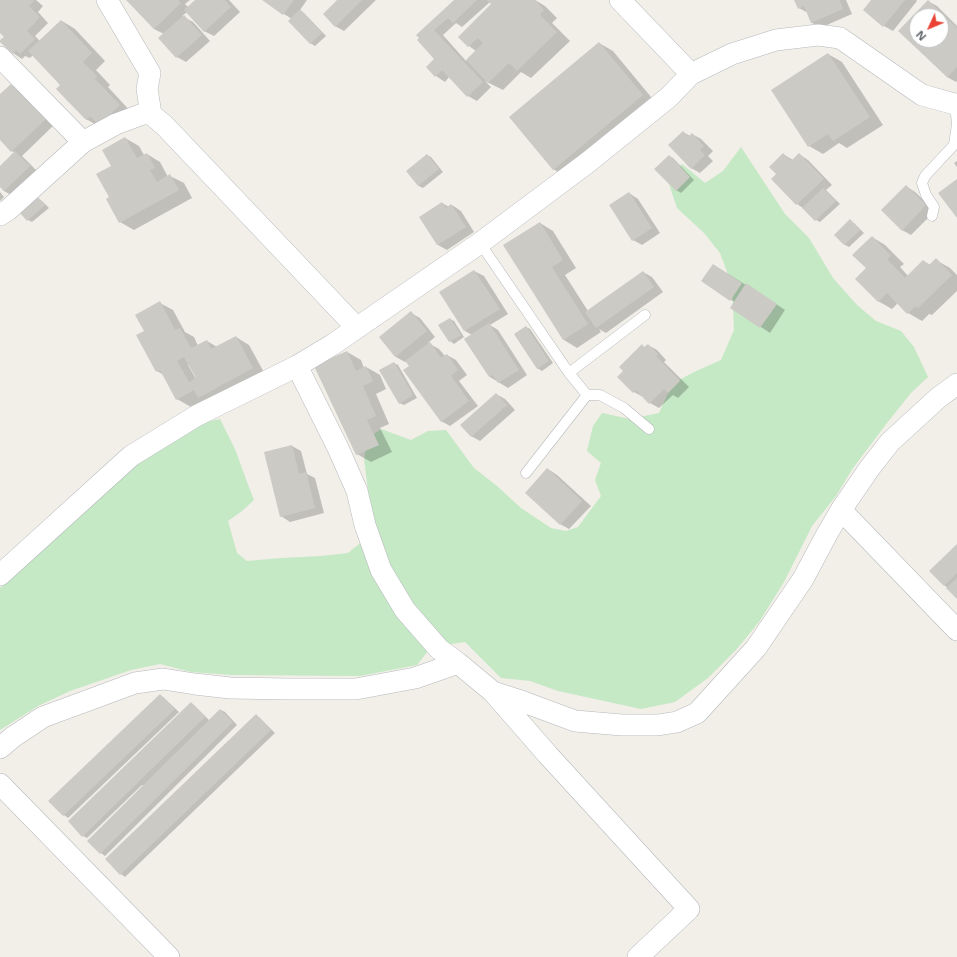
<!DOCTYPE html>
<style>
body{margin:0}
#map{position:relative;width:957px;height:957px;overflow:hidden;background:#f1efe8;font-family:"Open Sans",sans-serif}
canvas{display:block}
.north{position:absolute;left:909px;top:8px;width:40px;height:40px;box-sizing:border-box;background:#fff;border:1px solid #bfc1c3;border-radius:50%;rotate:226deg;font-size:11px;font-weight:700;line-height:16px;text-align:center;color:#5f6368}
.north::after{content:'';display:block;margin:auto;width:14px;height:18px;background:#ea4335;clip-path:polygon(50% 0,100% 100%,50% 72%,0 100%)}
</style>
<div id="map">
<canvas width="957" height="957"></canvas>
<div class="north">N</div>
</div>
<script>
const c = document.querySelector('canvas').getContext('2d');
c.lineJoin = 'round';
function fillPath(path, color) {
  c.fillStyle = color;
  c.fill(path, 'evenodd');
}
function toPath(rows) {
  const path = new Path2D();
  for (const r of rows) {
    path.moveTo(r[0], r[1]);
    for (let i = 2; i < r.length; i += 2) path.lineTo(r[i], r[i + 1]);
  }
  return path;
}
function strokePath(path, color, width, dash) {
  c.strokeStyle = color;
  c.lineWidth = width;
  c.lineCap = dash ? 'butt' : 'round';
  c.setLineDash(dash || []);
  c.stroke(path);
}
fillPath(toPath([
 [741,147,785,214,809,238,833,278,857,305,876,321,901,331,914,347,928,377,911,393,887,423,853,468,836,496,812,526,784,582,759,622,736,650,708,678,675,702,641,709,558,691,530,681,501,678,465,642,431,647,417,665,360,676,232,675,191,672,160,664,131,670,70,691,38,706,0,730,0,588,134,466,201,423,220,419,235,449,247,482,254,500,242,511,228,521,237,553,247,561,281,558,321,556,348,553,364,540,370,505,364,459,368,438,381,429,411,440,428,431,446,430,474,468,497,486,521,508,551,528,566,531,578,527,601,496,595,480,601,463,587,451,593,426,602,413,630,419,659,413,672,384,694,372,721,360,734,330,732,285,720,253,704,233,677,208,668,181,682,164,705,183,723,171]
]), '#c5e8c5');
fillPath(toPath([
 [0,0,36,0,43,6,38,12,48,23,35,36,40,41,62,21,75,29,105,61,96,70,110,85,108,87,133,114,100,127,86,119,61,85,33,55,30,58,25,56,22,59,13,53,5,37,0,31],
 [127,0,190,0,185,4,188,7,196,0,229,0,240,12,214,36,204,31,187,12,182,16,193,22,210,41,186,62,177,57,160,38,164,34,154,29],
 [264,0,307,0,300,10,304,13,326,36,315,46,310,43,292,19,284,14],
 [338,0,376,0,344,31,335,26],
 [455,0,535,0,545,6,557,18,552,23,570,41,531,78,521,72,503,90,485,81,491,87,477,101,468,96,449,77,445,82,436,76,427,67,436,59,418,40],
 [490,2,492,4,469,46,476,51,466,61,443,35,456,23,462,27],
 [795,0,846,0,852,14,820,28,811,22,808,13,799,8],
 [872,0,916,0,917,1,893,31,884,26,864,10],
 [928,1,937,6,957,26,957,81,956,82,947,77,900,30],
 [917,16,941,16,941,40,917,40],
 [599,43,613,51,656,103,567,177,553,169],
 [828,54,842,62,883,125,847,148,839,143,823,154,809,146],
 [11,85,20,90,54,125,22,156,38,172,13,196,4,191,0,186,0,167,15,153,12,151,0,139,0,95],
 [683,132,690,136,692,134,701,139,713,151,708,156,713,161,700,173,691,168],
 [125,138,139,146,144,155,147,154,160,162,168,177,170,176,184,183,192,198,134,230,120,222,110,197,112,167],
 [783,154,793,160,799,154,808,160,832,185,826,190,840,204,820,222,816,220,806,210,797,204,778,174],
 [427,155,431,157,443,172,423,188,419,186,407,171],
 [669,156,673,158,694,180,681,193,676,190],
 [957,161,957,167,954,163],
 [906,186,915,192,935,211,911,235,902,230],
 [0,192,4,197,0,201],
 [629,193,638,199,660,233,642,245,633,240],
 [38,199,42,201,49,208,32,222,28,220],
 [442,203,449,207,452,205,461,211,474,232,447,250,438,245,420,217],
 [850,221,854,223,864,233,849,247,845,245,835,235],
 [540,223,553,231,576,268,565,275,588,311,643,272,652,277,663,292,606,333,599,329,601,332,577,348,564,340,504,245],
 [872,237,885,245,904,264,900,267,908,276,924,261,930,265,936,260,950,268,957,275,957,291,932,315,929,314,922,321,908,313,898,303,892,309,878,301,867,268],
 [722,270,746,285,755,290,785,310,770,333,731,307,735,302,731,300],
 [474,271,484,276,508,314,490,325,498,330,527,375,508,388,490,377,472,335,465,331,441,292],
 [160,303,173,310,185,332,194,337,198,346,207,341,217,347,236,337,249,345,266,376,213,405,204,400,191,407,177,399,164,375,157,371,145,331],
 [190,364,198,378,196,379,188,365],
 [411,313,420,318,435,337,428,343,439,349,445,356,447,355,456,360,467,375,459,381,478,406,450,426,441,421,410,366,406,361,405,362,396,357,380,338],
 [450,319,454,321,464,337,454,344,450,341],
 [526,327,530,329,553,363,542,371,537,368],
 [648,345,657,350,666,360,664,362,689,387,678,398,673,395,659,408,650,403,644,396,643,397,634,392,642,346,645,348],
 [347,352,361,360,364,368,366,367,380,375,386,389,376,394,389,424,380,428,392,452,371,462,357,454],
 [394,363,398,365,417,398,404,405,399,403],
 [496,394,505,399,515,410,480,441,471,436],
 [292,446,301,451,307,474,315,478,324,513,290,522,281,516],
 [548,469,557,475,591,506,569,529,560,524],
 [957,546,957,598,948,588,944,585],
 [160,695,164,698,179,712,68,818,64,815,50,801],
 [191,703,195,706,210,721,221,710,225,712,237,725,105,856,101,853,88,841,144,786,142,785,87,838,83,836],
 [256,715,260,718,275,733,125,877,121,874,107,859]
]), '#0003');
fillPath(toPath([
 [0,0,33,0,34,1,29,6,40,17,27,31,35,39,20,54,16,50,13,54,0,42,0,40,4,37,0,33],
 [126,0,178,0,181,3,154,29],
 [195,0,225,0,231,7,204,32,184,10],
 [262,0,294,0,283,15],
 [337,0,362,0,335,27,323,14],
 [454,0,477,0,453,23,448,18,434,30,483,82,467,97,442,70,435,77,426,67,434,59,417,40,419,38,416,35],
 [487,0,535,0,544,10,540,15,557,32,517,71,509,63,488,83,466,60,483,43,478,38,468,47,458,37,491,4],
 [794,0,840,0,843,9,811,23,804,6,798,9],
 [871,0,905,0,883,27,863,10],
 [928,0,957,28,957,67,947,77,898,31],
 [917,16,941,16,941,40,917,40],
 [300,9,322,33,310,44,288,21],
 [184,15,202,35,176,58,158,38],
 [61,20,92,53,83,62,97,76,95,79,120,105,99,125,90,116,86,120,56,89,60,85,28,51],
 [599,42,643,95,553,170,509,117],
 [828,53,870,117,833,141,828,134,808,147,771,90],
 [11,84,30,104,34,100,46,113,43,116,46,119,11,152,0,140,0,94],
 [683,131,688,137,692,133,704,146,700,150,705,155,691,169,668,145],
 [125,137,137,158,147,153,155,168,150,170,157,182,170,174,179,190,119,223,106,199,109,197,96,174,111,166,102,150],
 [15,151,30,166,4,191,0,187,0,166],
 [783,153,791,161,799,153,824,179,796,205,771,179,776,174,769,167],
 [427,154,439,169,418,186,406,171],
 [669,155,690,177,676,191,654,169],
 [957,179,957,218,938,193],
 [906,185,926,205,902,231,881,210],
 [823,188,836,201,815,221,802,208],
 [629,192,652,228,632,241,609,205],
 [38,197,45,205,27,221,20,213],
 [442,202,446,208,451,204,466,227,437,245,419,217],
 [850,219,860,230,844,245,834,235],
 [540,222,563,260,552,267,588,324,563,340,503,245],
 [872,236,891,256,887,259,905,278,923,260,929,265,936,258,952,275,918,308,916,306,907,314,887,293,878,302,855,279,866,268,852,255],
 [713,264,742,283,730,301,701,281],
 [474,270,500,309,464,331,439,292],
 [643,271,654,287,596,328,585,312],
 [746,283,777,304,760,328,730,308],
 [160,301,175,330,180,328,191,348,207,340,211,349,236,336,253,368,198,398,194,390,176,400,160,370,156,372,136,335,144,331,135,315],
 [184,357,196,378,189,382,177,361],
 [411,311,427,331,395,357,379,337],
 [450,318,461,335,449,342,438,325],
 [489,323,519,370,498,383,493,375,489,377,464,339],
 [526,326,549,361,537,369,514,334],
 [430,342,441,358,447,354,458,370,451,376,469,401,441,422,403,370,409,366,405,361],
 [642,344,644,347,648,344,658,354,656,356,680,381,668,393,664,389,649,404,636,390,633,393,617,377,623,371,619,367],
 [347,351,356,371,366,366,373,381,363,386,376,416,367,420,379,445,356,455,314,366],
 [394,362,413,395,399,404,379,370],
 [496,393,507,405,471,437,460,425],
 [292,445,299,474,306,472,315,508,280,517,264,452],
 [547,468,582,501,560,525,525,493],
 [957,544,957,573,944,586,929,571],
 [957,578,957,599,946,588],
 [160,694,175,709,63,816,48,801],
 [191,702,205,717,82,837,68,821],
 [220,709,233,722,100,854,87,841],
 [256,714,271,730,120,875,105,859]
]), '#cccac5');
const service = toPath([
 [932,216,934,207,926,195,922,183,925,176,954,145,957,124,955,104],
 [480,243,569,373,587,395,526,473],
 [569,373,645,315],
 [587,395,600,395,624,408,649,429]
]);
const minor = toPath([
 [107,0,150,73,147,89,151,114],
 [620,0,691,74],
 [0,57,83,142],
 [0,215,8,210,83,142,116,124,143,114,151,114,165,126,357,328],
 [297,366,338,448,357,491,365,525,381,570,405,610,439,649,458,663,493,692,548,755,689,909,638,957],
 [841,510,957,630],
 [0,575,131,456,196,416,297,366,332,345,480,243,587,163,669,97,691,74,732,54,776,40,818,35,840,38,922,95,955,104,957,104],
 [493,692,521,701,575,721,622,725,658,725,677,722,697,713,756,648,803,579,827,534,841,510,869,469,890,442,938,398,957,384],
 [0,748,13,737,43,717,135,683,163,679,195,684,230,688,289,689,356,689,415,678,458,663],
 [0,784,169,957]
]);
strokePath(service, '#b5b8bc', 11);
strokePath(minor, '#b5b8bc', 22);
strokePath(service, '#fff', 10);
strokePath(minor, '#fff', 21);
</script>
